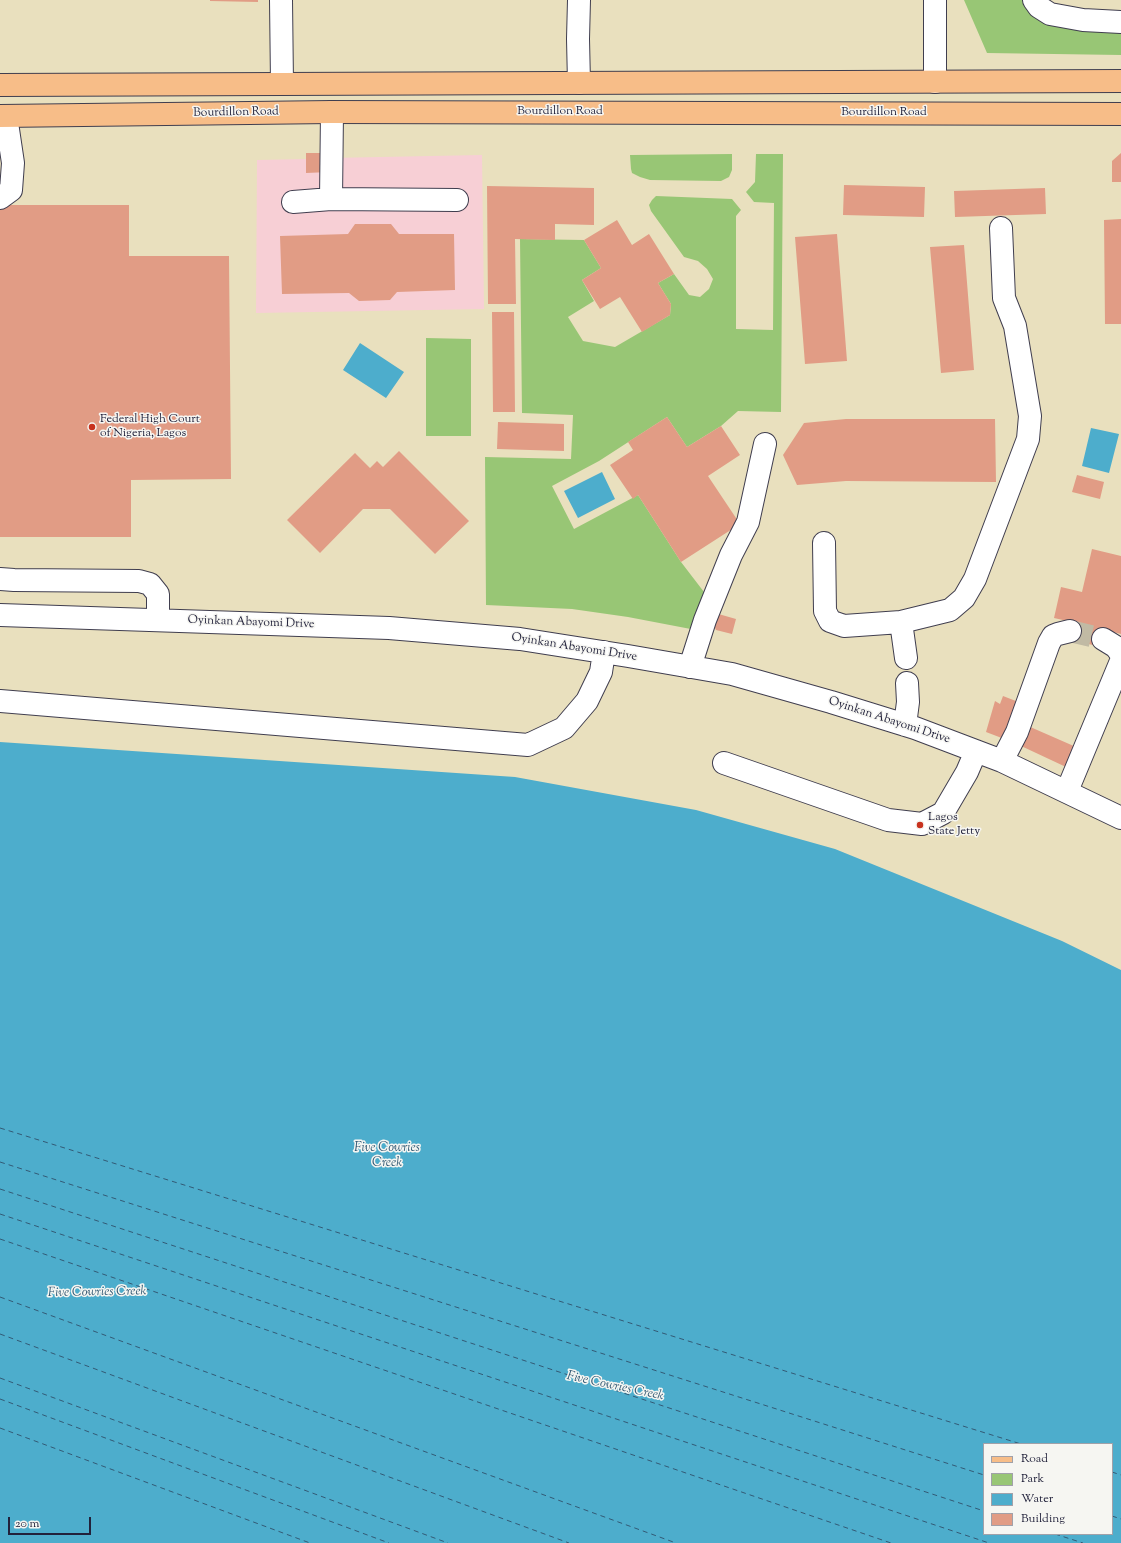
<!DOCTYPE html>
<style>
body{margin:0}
#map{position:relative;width:1121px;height:1543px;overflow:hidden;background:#e9e0be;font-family:"Sorts Mill Goudy",serif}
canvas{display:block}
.legend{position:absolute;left:983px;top:1443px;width:130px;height:92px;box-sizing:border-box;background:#f6f6f2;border:1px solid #a1a1a9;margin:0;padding:5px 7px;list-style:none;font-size:12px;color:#22223b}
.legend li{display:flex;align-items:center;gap:8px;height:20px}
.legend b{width:20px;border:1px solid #a1a1a9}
.scale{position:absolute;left:8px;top:1517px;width:83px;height:18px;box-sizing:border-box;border:2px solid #22223b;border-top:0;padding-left:5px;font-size:12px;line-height:14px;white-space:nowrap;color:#22223b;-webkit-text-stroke:3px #f6f6f2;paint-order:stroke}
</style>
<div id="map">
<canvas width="1121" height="1543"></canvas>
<ul class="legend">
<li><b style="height:5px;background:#f7bd88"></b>Road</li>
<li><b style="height:11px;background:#98c675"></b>Park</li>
<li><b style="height:11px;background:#4dadcc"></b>Water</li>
<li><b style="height:11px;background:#e19c85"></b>Building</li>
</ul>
<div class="scale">20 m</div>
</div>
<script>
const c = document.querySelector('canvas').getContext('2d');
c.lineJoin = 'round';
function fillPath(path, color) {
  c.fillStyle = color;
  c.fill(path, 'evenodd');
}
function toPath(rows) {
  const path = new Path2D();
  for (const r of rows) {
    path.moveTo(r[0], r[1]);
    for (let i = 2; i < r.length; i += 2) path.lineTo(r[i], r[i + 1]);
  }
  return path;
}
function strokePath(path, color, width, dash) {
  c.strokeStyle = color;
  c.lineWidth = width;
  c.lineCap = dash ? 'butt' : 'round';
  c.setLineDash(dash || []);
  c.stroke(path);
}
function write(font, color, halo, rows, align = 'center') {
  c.font = font + ' "Sorts Mill Goudy",serif';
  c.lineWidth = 3;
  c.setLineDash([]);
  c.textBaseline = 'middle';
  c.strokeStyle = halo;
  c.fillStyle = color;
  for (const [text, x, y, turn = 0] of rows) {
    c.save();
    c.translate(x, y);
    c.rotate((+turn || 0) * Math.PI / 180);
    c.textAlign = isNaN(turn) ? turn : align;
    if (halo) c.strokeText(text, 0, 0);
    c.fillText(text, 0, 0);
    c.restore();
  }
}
fillPath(toPath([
 [306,153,328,153,329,158,482,155,484,309,256,313,257,160,306,159]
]), '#f7cfd5');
fillPath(toPath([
 [964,0,1025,0,1121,26,1121,55,987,53],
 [732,154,732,170,729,177,721,181,650,180,640,177,632,173,631,169,630,155],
 [756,154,783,154,781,412,738,411,721,426,687,447,667,417,599,461,552,486,574,529,638,495,681,562,704,592,696,630,628,617,572,609,486,605,485,457,571,459,573,415,522,413,520,239,584,240,601,268,582,280,594,301,568,317,583,341,615,347,670,315,671,304,658,283,674,274,689,295,700,297,709,289,713,279,707,269,698,261,684,257,651,211,649,205,652,200,656,196,732,199,741,210,736,216,736,329,773,330,774,203,754,202,746,192,755,182],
 [426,338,471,339,471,436,426,436]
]), '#98c675');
fillPath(toPath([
 [360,343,404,372,386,398,343,370],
 [1091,428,1119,434,1109,473,1082,466],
 [602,472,615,499,578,518,564,491],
 [0,742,515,777,696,810,835,849,1062,941,1121,970,1121,1543,0,1543],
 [984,1444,1112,1444,1112,1534,984,1534]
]), '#4dadcc');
strokePath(toPath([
 [0,1128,1021,1444],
 [0,1162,984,1475],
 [0,1189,984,1511],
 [0,1214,989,1543],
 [0,1239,891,1543],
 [0,1297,676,1543],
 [0,1334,569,1543],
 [0,1378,448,1543],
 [0,1399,389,1543],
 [0,1428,310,1543],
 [1112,1472,1121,1475],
 [1112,1516,1121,1519],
 [1055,1534,1083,1543]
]), '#335a75', 1, [5, 4]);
fillPath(toPath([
 [210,0,258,0,258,2,210,1],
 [306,153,328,153,329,172,306,173],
 [1121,153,1121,182,1112,182,1112,161],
 [844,185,925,187,924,217,843,215],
 [487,186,594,188,594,225,555,224,555,240,515,239,516,304,488,304],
 [1045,188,1046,214,955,217,954,191],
 [0,205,129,205,129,256,229,256,231,479,131,480,131,537,0,537],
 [1121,219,1121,324,1105,324,1104,220],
 [617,220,632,245,649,234,674,274,658,283,671,304,670,315,642,332,620,297,600,309,582,280,601,268,584,240],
 [355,224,391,224,399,234,454,234,455,290,397,292,390,300,359,301,349,293,282,294,280,236,348,234],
 [837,234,847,361,805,364,795,237],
 [964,245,974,370,941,373,930,247],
 [492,312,514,312,515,412,493,412],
 [667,417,687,447,721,426,740,455,708,476,740,524,681,562,638,495,633,499,610,465,633,450,628,442],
 [846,419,995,419,996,482,846,481,797,485,783,455,804,423],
 [498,422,564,424,564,451,497,449],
 [399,451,469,521,435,554,390,509,363,509,320,553,287,520,355,453,370,468,377,461,383,467],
 [1077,475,1104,482,1100,499,1072,492],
 [1092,549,1121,556,1121,634,1105,630,1101,647,1068,639,1072,622,1054,618,1061,587,1082,592],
 [715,613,736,619,732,634,716,630,712,622],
 [1003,696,1021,703,1007,740,986,732,995,701,1000,704],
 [1028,726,1076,747,1066,767,1019,745]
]), '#e19c85');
strokePath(toPath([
 [1070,631,1103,639]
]), '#c1baa4', 22, [22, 11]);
const minor = toPath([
 [281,0,282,83],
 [579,0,578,39,579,83],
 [935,0,935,82],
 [1034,0,1039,7,1050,14,1083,20,1121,22],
 [0,198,11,190,13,163,6,116],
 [331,199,332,112],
 [293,202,331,199,457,200],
 [824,543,825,611,830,621,844,626,901,622,950,610,964,598,975,579,1028,439,1030,416,1015,326,1004,298,1001,228],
 [0,579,14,580,139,581,150,584,158,594,158,620],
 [0,615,389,628,520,639,628,656,732,674,831,702,915,728,1002,761,1121,818],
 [901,622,906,658],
 [1103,639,1116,647,1121,654],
 [690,667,705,620,731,555,748,522,765,444],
 [0,701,528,745,564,728,587,701,601,672,604,652],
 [905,725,908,702,907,683],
 [1002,761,1017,732,1049,643,1053,636,1058,634,1070,631],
 [724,763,888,820,922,824,943,813,967,772,976,751],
 [1067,791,1121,661]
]);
const major = toPath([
 [0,85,1121,81],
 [0,116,332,112,1121,114]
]);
strokePath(minor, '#403e4f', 24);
strokePath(major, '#403e4f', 24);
strokePath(minor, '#fff', 22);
strokePath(major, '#f7bd88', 22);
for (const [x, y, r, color] of [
 [92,427,4,"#c8321e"],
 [920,825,4,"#c8321e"]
]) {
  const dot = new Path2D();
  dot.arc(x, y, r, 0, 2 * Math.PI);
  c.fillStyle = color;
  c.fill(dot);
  strokePath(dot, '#f6f6f2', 1.5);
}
write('12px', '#22223b', '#f6f6f2', [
 ["Bourdillon Road",560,112],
 ["Bourdillon Road",236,113,-1],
 ["Bourdillon Road",884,113],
 ["Oyinkan Abayomi Drive",251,623,2],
 ["Oyinkan Abayomi Drive",574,648,9],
 ["Oyinkan Abayomi Drive",889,721,18]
]);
write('12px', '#22223b', '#f6f6f2', [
 ["Federal High Court",100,420],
 ["of Nigeria, Lagos",100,434],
 ["Lagos",928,818],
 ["State Jetty",928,832]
], 'left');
write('italic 13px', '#335a75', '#f6f6f2', [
 ["Five Cowries",387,1149],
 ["Creek",387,1164],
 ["Five Cowries Creek",97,1293,-1],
 ["Five Cowries Creek",615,1387,12]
]);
</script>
